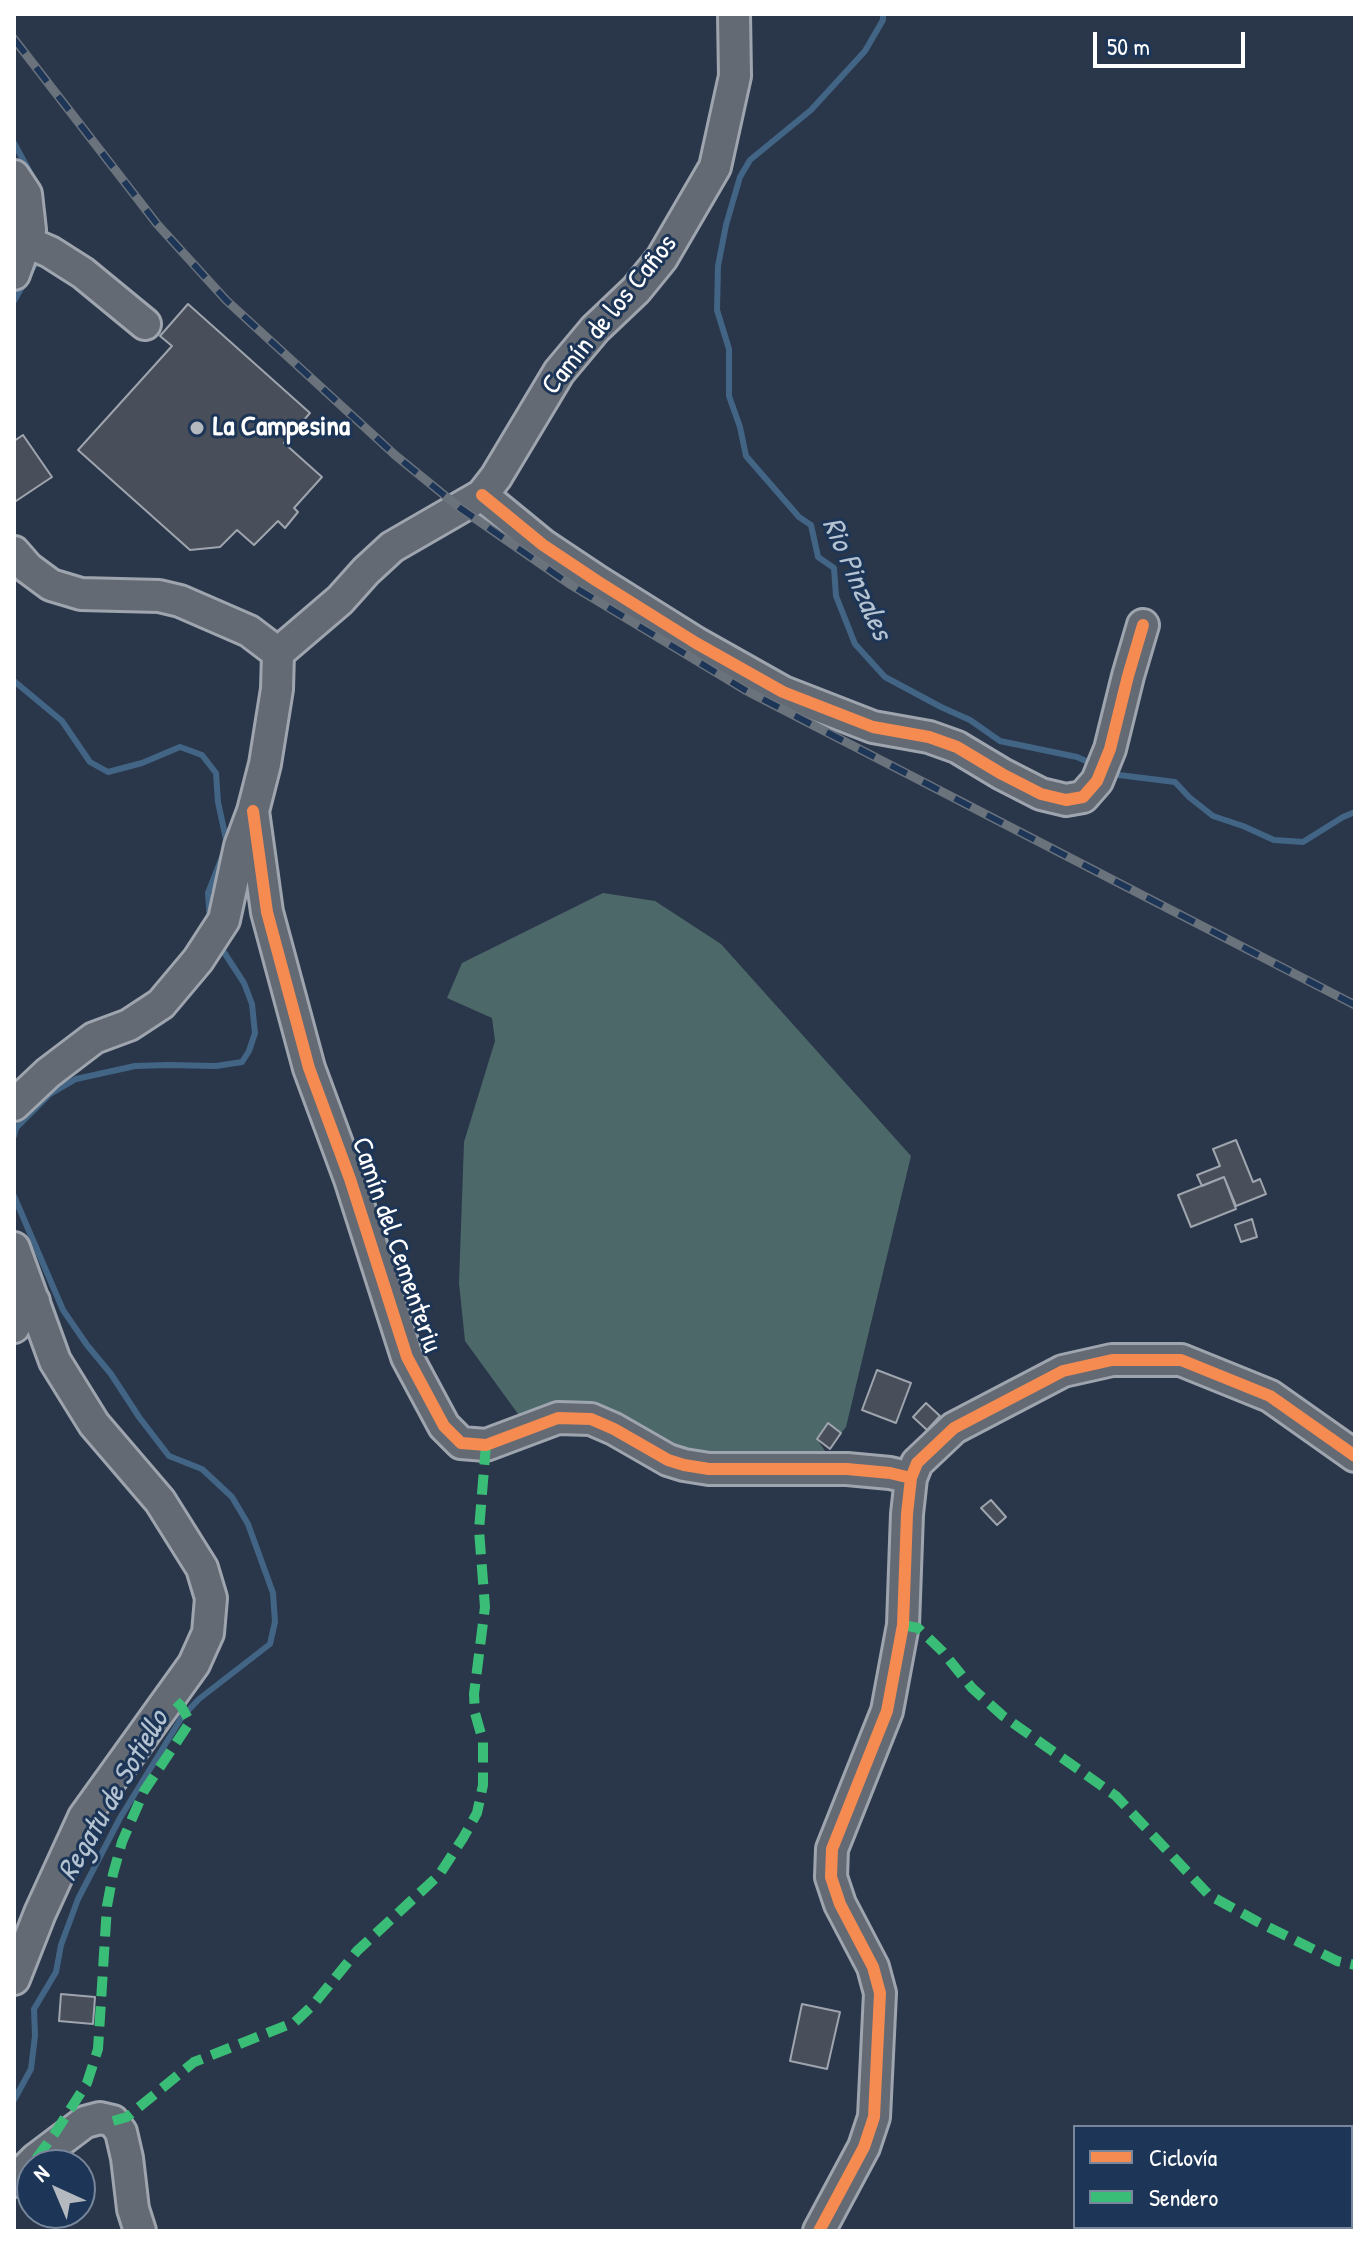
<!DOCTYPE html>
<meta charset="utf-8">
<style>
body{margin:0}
#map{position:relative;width:1369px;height:2245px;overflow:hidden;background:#2a374a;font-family:"Patrick Hand",sans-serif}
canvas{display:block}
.frame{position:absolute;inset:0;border:16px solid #fff;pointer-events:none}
.legend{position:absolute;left:1073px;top:2125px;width:280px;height:104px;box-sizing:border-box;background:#1d3557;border:2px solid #77869a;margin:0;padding:10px 14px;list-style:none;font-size:24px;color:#fff}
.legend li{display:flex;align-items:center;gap:16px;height:40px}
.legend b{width:40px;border:2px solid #77869a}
.north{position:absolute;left:16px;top:2149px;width:80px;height:80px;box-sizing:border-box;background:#1d3557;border:2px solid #77869a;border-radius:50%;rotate:316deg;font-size:22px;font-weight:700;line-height:32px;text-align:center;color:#fff}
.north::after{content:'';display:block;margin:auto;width:28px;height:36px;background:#b4b9c0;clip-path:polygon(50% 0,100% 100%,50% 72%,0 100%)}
.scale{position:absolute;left:1093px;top:32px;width:152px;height:36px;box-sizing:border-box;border:4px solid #fff;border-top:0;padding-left:10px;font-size:24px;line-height:28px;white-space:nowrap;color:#fff;-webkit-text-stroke:6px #1d3557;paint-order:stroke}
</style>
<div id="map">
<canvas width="1369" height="2245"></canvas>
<div class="frame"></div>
<ul class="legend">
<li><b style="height:10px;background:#f68b52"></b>Ciclovía</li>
<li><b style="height:10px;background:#3abd76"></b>Sendero</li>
</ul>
<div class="north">N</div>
<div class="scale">50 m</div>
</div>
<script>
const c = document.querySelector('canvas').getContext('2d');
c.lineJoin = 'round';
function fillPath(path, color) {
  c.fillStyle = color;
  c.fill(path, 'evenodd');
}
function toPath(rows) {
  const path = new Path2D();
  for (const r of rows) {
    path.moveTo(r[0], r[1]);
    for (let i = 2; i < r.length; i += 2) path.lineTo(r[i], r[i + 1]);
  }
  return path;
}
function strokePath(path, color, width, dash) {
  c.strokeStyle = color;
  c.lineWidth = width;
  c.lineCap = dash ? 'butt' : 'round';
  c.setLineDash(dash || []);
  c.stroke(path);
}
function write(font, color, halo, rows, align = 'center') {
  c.font = font + ' "Patrick Hand",sans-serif';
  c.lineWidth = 6;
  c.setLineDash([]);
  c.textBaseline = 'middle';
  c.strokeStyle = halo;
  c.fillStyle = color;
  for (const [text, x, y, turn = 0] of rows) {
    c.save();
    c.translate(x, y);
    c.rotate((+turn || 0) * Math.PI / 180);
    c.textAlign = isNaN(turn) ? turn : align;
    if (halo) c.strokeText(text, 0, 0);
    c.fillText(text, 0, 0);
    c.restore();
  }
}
fillPath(toPath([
 [603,893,655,901,721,944,911,1156,846,1427,841,1433,828,1424,817,1439,827,1454,721,1459,679,1452,588,1403,551,1408,521,1418,465,1341,459,1283,464,1142,495,1041,492,1018,447,998,462,963]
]), '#4d6869');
strokePath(toPath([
 [883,14,883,20,865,51,811,110,750,160,740,177,726,225,718,266,717,310,729,349,729,396,740,427,746,456,799,517,811,525,818,557,834,568,836,596,855,644,885,677,941,707,970,720,1000,741,1077,757,1095,765],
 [14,143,33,178],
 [14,301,35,264,37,254],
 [14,681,62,721,90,762,108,772,142,763,180,747,202,755,216,773,218,802,227,844,208,893,210,922],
 [1109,771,1119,775,1175,782,1189,797,1213,816,1243,826,1274,840,1303,842,1343,817,1355,812],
 [14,1136,16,1128,50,1094,76,1079,135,1066,168,1065,216,1066,242,1062,249,1051,255,1033,252,1004,244,983,218,943],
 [14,1196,63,1310,87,1345,111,1374,139,1417,169,1456,202,1469,232,1497,248,1524,273,1593,275,1622,270,1644,199,1699,182,1717,120,1818,78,1899,61,1945,56,1972,34,2009,35,2036,31,2069,14,2100]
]), '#426586', 6);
const building = toPath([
 [188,304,310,413,284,443,322,477,294,508,298,512,285,528,278,521,254,545,237,530,220,547,190,550,78,450,172,346,160,336,188,304],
 [23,435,52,477,16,501,14,499,14,441,23,435],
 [1236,1140,1253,1182,1260,1179,1266,1194,1236,1206,1224,1177,1202,1186,1197,1175,1220,1166,1213,1149,1236,1140],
 [1224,1177,1236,1209,1191,1227,1178,1195,1224,1177],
 [1252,1219,1257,1237,1241,1242,1235,1225,1252,1219],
 [877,1370,911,1383,896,1423,862,1410,877,1370],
 [926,1403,940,1416,927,1430,913,1417,926,1403],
 [828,1423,841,1433,830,1449,817,1439,828,1423],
 [991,1500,1006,1517,997,1525,981,1508,991,1500],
 [61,1994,95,1997,93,2024,59,2021,61,1994],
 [802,2004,840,2012,827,2069,790,2061,802,2004]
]);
fillPath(building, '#494f5a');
strokePath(building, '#9fa5ae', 2);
const minor = toPath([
 [14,176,26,194,30,230,14,274],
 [27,242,50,252,83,273,145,324],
 [482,495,543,545,597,581,696,643,783,692,873,727,929,737,957,747,1002,774,1041,794,1066,800,1083,797,1097,781,1110,749,1128,676,1143,625],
 [14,552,28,568,51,585,81,594,159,596,180,601,249,631,278,653],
 [278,653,340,600,366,571,392,547,482,495,496,477,559,372,595,329,636,290,662,258,715,167,735,76,734,14],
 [253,811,267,912,309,1068,350,1179,407,1357,444,1426,461,1443,486,1445,558,1418,591,1419,614,1429,668,1460,684,1465,709,1469,847,1469,890,1473,911,1478],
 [14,1105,48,1073,94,1038,129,1025,161,1004,198,960,224,920,240,846,253,811,265,764,277,689,278,653],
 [14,1248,55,1361,94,1424,160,1501,202,1568,211,1598,208,1633,194,1664,84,1817,40,1913,14,1979],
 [14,1327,23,1308,34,1301],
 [14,2181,36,2159,85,2122,100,2118,113,2121,121,2132,127,2158,133,2209,140,2231],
 [819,2231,864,2147,874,2117,880,1993,873,1967,840,1904,831,1877,832,1849,887,1711,903,1625,907,1514,911,1478,917,1463,954,1428,1063,1371,1112,1360,1181,1360,1270,1396,1355,1456]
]);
strokePath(minor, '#9fa5ae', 36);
strokePath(minor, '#636a74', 30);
const rail = toPath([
 [14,39,157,224,226,300,395,455,460,508,571,585,745,690,1355,1005]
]);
strokePath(rail, '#6a727c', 9);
strokePath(rail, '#1d3557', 6, [18]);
strokePath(toPath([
 [903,1625,918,1628,942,1651,972,1688,1003,1716,1116,1796,1209,1895,1258,1922,1337,1961,1355,1965],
 [113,2121,127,2117,194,2062,295,2022,313,2005,357,1951,439,1875,463,1838,477,1813,483,1785,483,1741,475,1713,474,1694,485,1607,479,1530,486,1445],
 [36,2159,55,2133,87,2083,98,2049,107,1906,113,1874,122,1842,144,1791,190,1722,181,1706,171,1696]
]), '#3abd76', 10, [20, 10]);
strokePath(toPath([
 [482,495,543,545,597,581,696,643,783,692,873,727,929,737,957,747,1002,774,1041,794,1066,800,1083,797,1097,781,1110,749,1128,676,1143,625],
 [253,811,267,912,309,1068,350,1179,407,1357,444,1426,461,1443,486,1445,558,1418,591,1419,614,1429,668,1460,684,1465,709,1469,847,1469,890,1473,911,1478],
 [819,2231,864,2147,874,2117,880,1993,873,1967,840,1904,831,1877,832,1849,887,1711,903,1625,907,1514,911,1478,917,1463,954,1428,1063,1371,1112,1360,1181,1360,1270,1396,1355,1456]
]), '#f68b52', 12);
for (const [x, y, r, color] of [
 [197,428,8,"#b4b9c0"]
]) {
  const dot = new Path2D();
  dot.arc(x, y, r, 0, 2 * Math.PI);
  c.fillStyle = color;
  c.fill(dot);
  strokePath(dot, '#1d3557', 3);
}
write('28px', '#fff', '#1d3557', [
 ["Camín de los Caños",610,315,-51],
 ["Camín del Cementeriu",396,1245,71]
]);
write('bold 28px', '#fff', '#1d3557', [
 ["La Campesina",213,428]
], 'left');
write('italic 30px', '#b4c3d1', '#1d3557', [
 ["Rio Pinzales",856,579,66],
 ["Regatu de Sotiello",114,1796,-60]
]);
</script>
